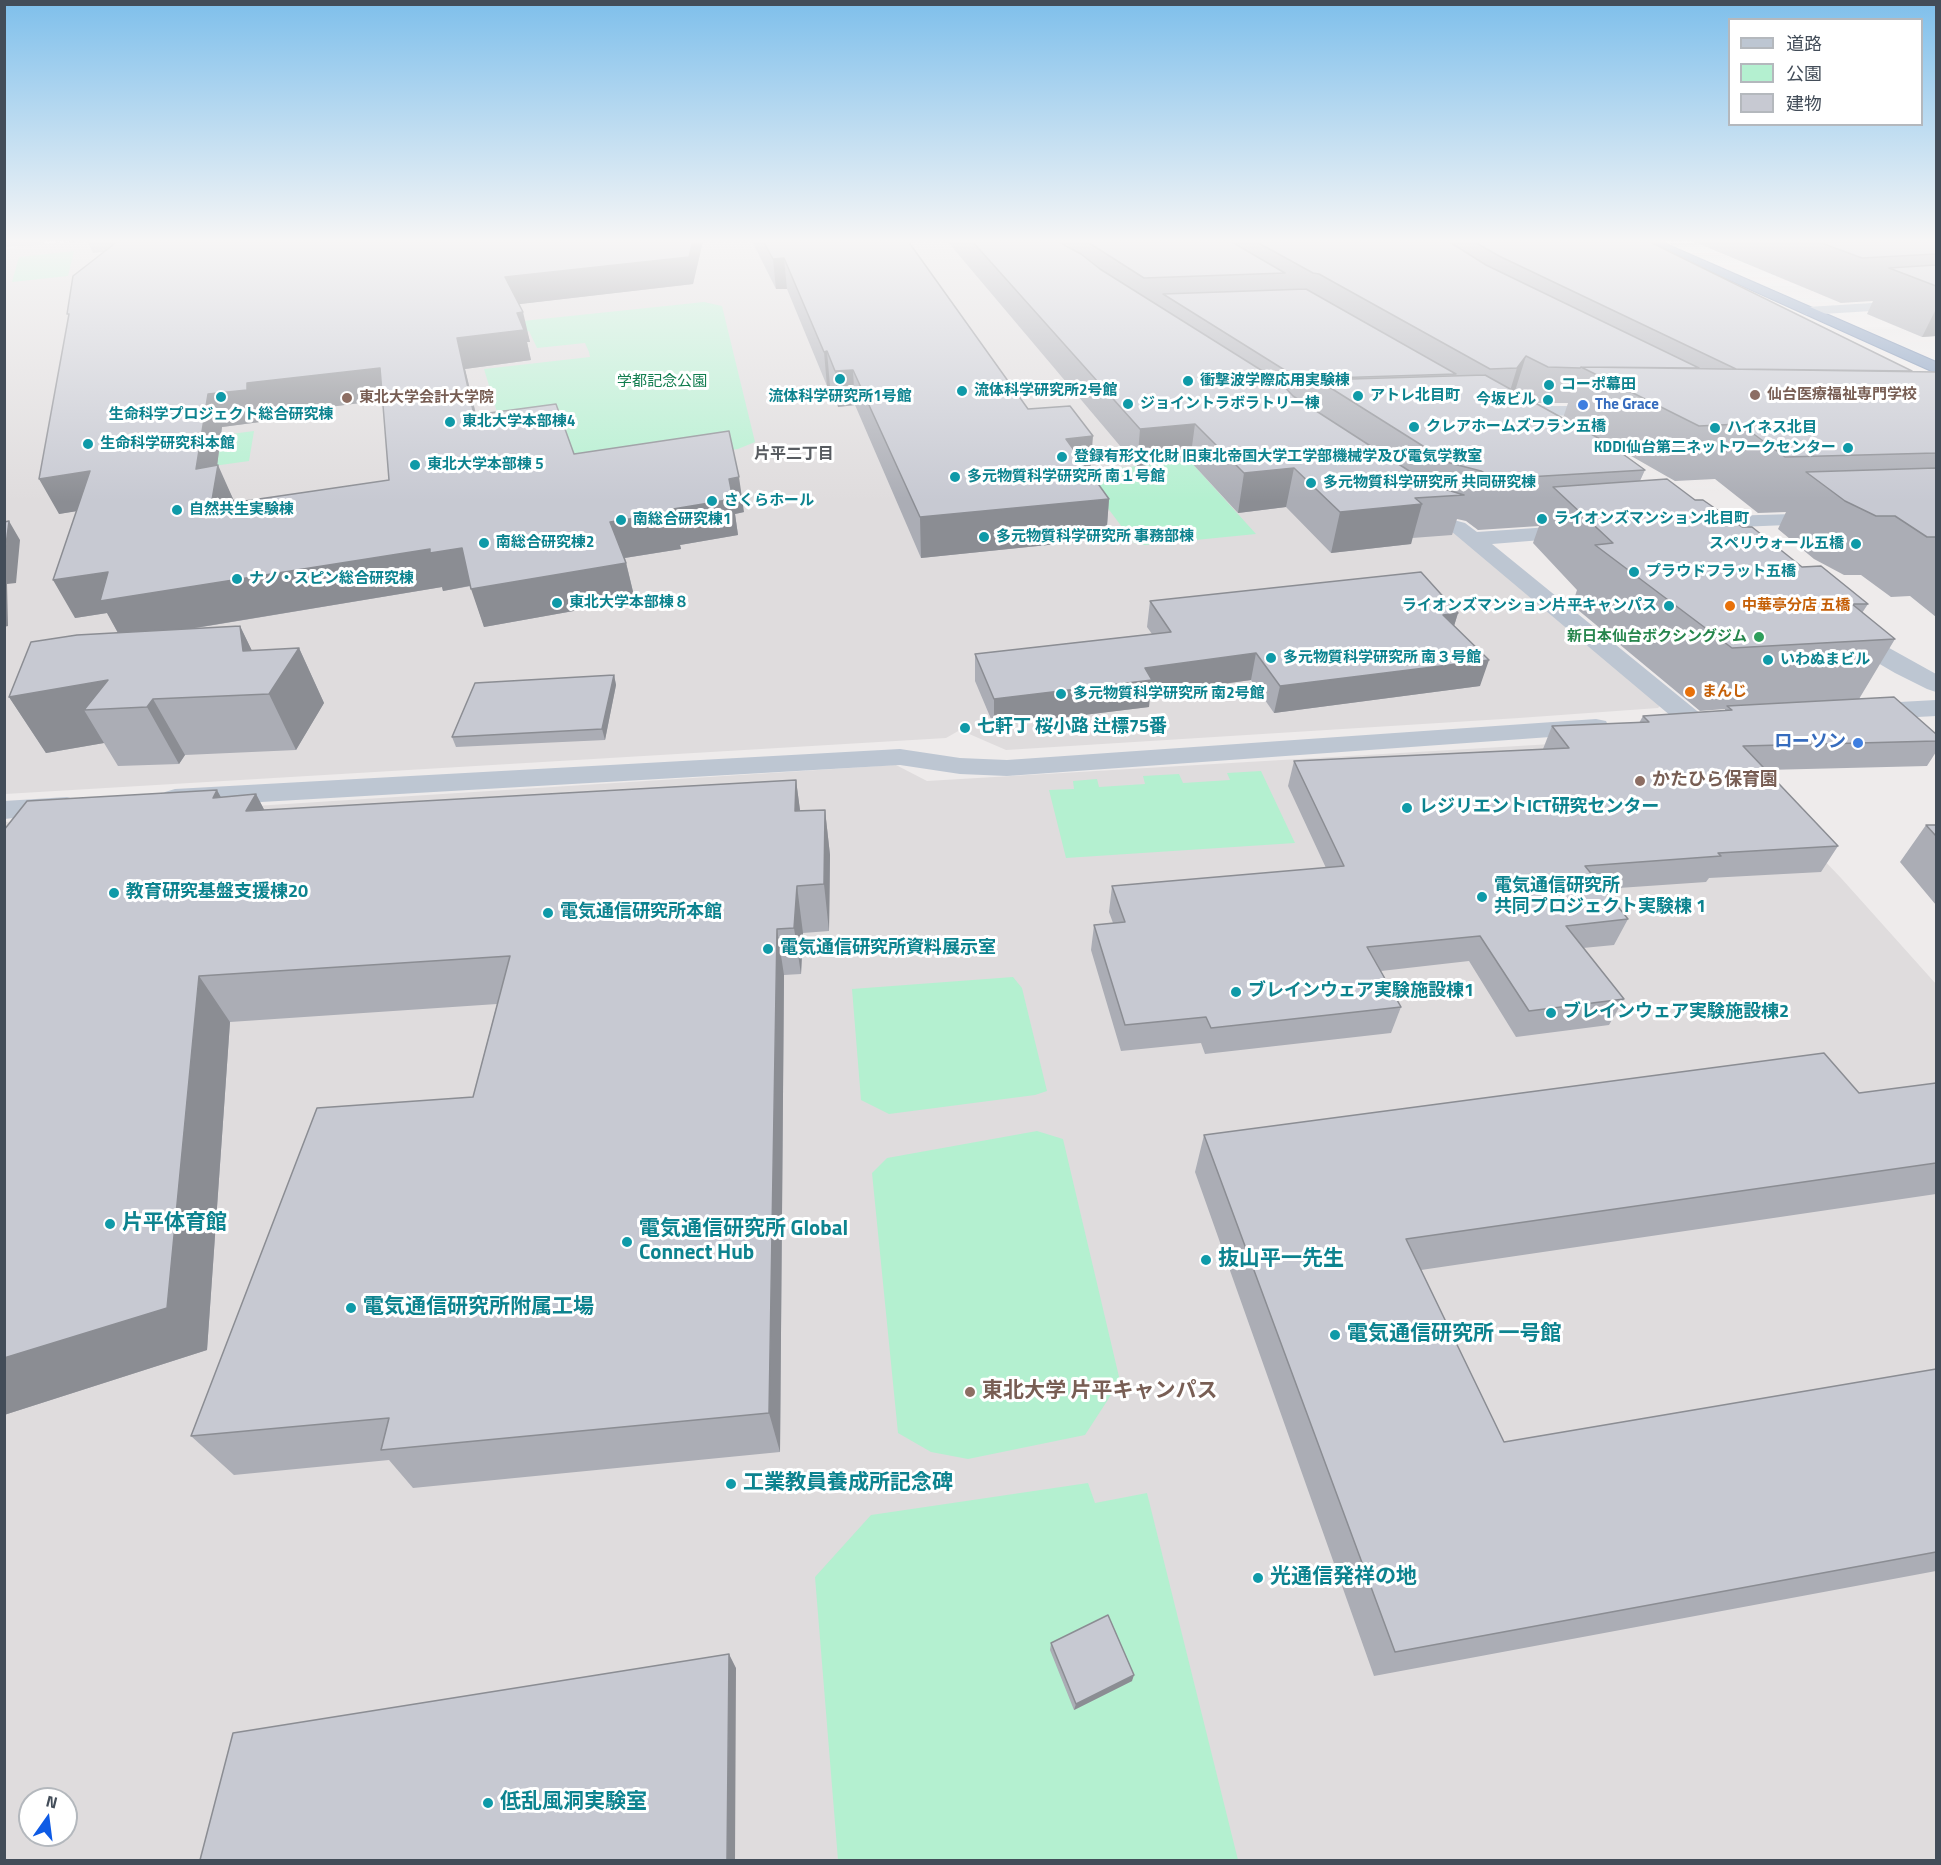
<!DOCTYPE html>
<meta charset="utf-8">
<style>
body{margin:0}
#map{position:relative;width:1941px;height:1865px;overflow:hidden;background:#eeebeb;font-family:"Titillium Web","Noto Sans JP",sans-serif}
canvas{display:block}
.frame{position:absolute;inset:0;border:6px solid #434d59;pointer-events:none}
.legend{position:absolute;left:1728px;top:18px;width:195px;height:108px;box-sizing:border-box;background:#fff;border:2px solid #b4b8bd;margin:0;padding:8px 10px;list-style:none;font-size:18px;color:#434d59}
.legend li{display:flex;align-items:center;gap:12px;height:30px}
.legend b{width:30px;border:2px solid #b4b8bd}
.north{position:absolute;left:18px;top:1787px;width:60px;height:60px;box-sizing:border-box;background:#fff;border:2px solid #b4b8bd;border-radius:50%;rotate:14deg;font-size:16px;font-weight:700;line-height:24px;text-align:center;color:#434d59}
.north::after{content:'';display:block;margin:auto;width:21px;height:27px;background:#0e5be5;clip-path:polygon(50% 0,100% 100%,50% 72%,0 100%)}
</style>
<div id="map">
<canvas width="1941" height="1865"></canvas>
<div class="frame"></div>
<ul class="legend">
<li><b style="height:8px;background:#bdc6d2"></b>道路</li>
<li><b style="height:16px;background:#b4f0d0"></b>公園</li>
<li><b style="height:16px;background:#c7c9d2"></b>建物</li>
</ul>
<div class="north">N</div>
</div>
<script>
const c = document.querySelector('canvas').getContext('2d');
c.lineJoin = 'round';
function fillPath(path, color) {
  c.fillStyle = color;
  c.fill(path, 'evenodd');
}
function toPath(rows) {
  const path = new Path2D();
  for (const r of rows) {
    path.moveTo(r[0], r[1]);
    for (let i = 2; i < r.length; i += 2) path.lineTo(r[i], r[i + 1]);
  }
  return path;
}
function strokePath(path, color, width, dash) {
  c.strokeStyle = color;
  c.lineWidth = width;
  c.lineCap = dash ? 'butt' : 'round';
  c.setLineDash(dash || []);
  c.stroke(path);
}
function write(font, color, halo, rows, align = 'center') {
  c.font = font + ' "Titillium Web","Noto Sans JP",sans-serif';
  c.lineWidth = 6;
  c.setLineDash([]);
  c.textBaseline = 'middle';
  c.strokeStyle = halo;
  c.fillStyle = color;
  for (const [text, x, y, turn = 0] of rows) {
    c.save();
    c.translate(x, y);
    c.rotate((+turn || 0) * Math.PI / 180);
    c.textAlign = isNaN(turn) ? turn : align;
    if (halo) c.strokeText(text, 0, 0);
    c.fillText(text, 0, 0);
    c.restore();
  }
}
fillPath(toPath([
 [81,241,1025,241,1453,529,1662,704,1658,708,1519,718,1006,750,960,730,946,738,5,794,5,250,19,246],
 [1704,735,1841,878,1936,984,1936,1860,5,1860,5,822,896,765,927,781],
 [30,1799,66,1799,66,1835,30,1835]
]), '#dfdcdd');
fillPath(toPath([
 [74,251,68,276,12,282,19,257],
 [704,302,722,306,755,442,738,449,518,481,484,369,590,357,589,352,585,343,537,348,529,331,467,338,465,327],
 [254,431,249,461,163,473,170,442],
 [1190,461,1256,534,1145,545,1134,543,1083,475,1088,471],
 [1261,771,1295,843,1066,858,1049,790,1074,789,1073,781,1097,779,1099,787,1145,784,1143,776,1179,774,1183,783,1230,780,1227,773],
 [1013,977,1022,988,1047,1091,1035,1095,889,1114,861,1100,852,989],
 [1037,1131,1063,1139,1120,1381,1085,1435,968,1459,931,1452,898,1433,872,1173,887,1158],
 [1088,1483,1095,1503,1147,1493,1238,1860,838,1860,815,1577,871,1515]
]), '#b4f0d0');
const highway = toPath([
 [1643,241,1659,241,1936,362,1936,373,1643,241]
]);
strokePath(highway, '#6a83aa', 2);
fillPath(toPath([
 [4,241,45,241,39,245,4,247,4,241],
 [1936,299,1936,307,1807,315,1800,311,1807,307,1936,299],
 [1506,406,1611,406,1617,407,1620,411,1617,415,1611,416,1500,415,1497,411,1500,407,1506,406],
 [1414,504,1435,515,1465,523,1477,532,1579,525,1587,526,1590,531,1587,536,1579,537,1492,544,1702,715,1706,721,1702,727,1693,729,1684,727,1451,531,1421,523,1407,514,1404,510,1407,506,1414,504],
 [1828,513,1835,515,1838,519,1835,523,1691,529,1684,527,1680,523,1684,519,1691,517,1828,513],
 [1846,627,1855,629,1936,674,1936,692,1927,689,1895,673,1837,639,1834,634,1837,629,1846,627],
 [1936,700,1936,716,1863,720,1854,718,1850,712,1854,706,1863,704,1936,700],
 [1596,719,1606,721,1609,727,1606,733,1007,776,960,774,900,765,175,807,165,804,160,798,165,792,175,789,900,749,960,758,1007,760,1596,719],
 [67,797,77,800,82,806,77,812,4,819,4,801,67,797]
]), '#bdc6d2');
fillPath(highway, '#7f99be');
fillPath(toPath([
 [87,241,703,241,693,284,519,304,530,342,527,342,531,360,465,369,476,414,574,454,744,512,735,514,738,535,680,545,681,549,625,558,635,600,484,627,471,586,443,591,442,587,190,629,240,626,252,651,299,648,324,703,296,750,185,755,179,764,118,766,104,743,46,753,9,697,118,633,107,613,75,618,76,511,59,514,103,252,93,253],
 [383,400,389,480,233,503,234,501,217,466,222,427,260,422,260,416],
 [752,241,908,241,1028,409,1090,473,1109,499,1106,539,921,558,855,405,838,407,830,386,827,386,787,289,776,289],
 [947,241,1648,241,1912,371,1936,372,1936,617,1910,596,1891,597,1861,575,1844,575,1814,559,1778,529,1786,512,1758,513,1715,479,1675,481,1610,444,1645,470,1640,481,1695,500,1742,527,1802,567,1868,604,1862,613,1895,639,1859,699,1936,734,1936,752,1927,766,1766,770,1838,846,1821,872,1709,878,1706,882,1604,889,1628,919,1614,945,1583,948,1624,999,1609,1025,1516,1037,1469,961,1381,971,1401,1007,1391,1033,1205,1054,1201,1043,1121,1051,1091,950,1094,925,1113,923,1109,912,1112,886,1326,868,1288,786,1294,761,1543,749,1552,726,1639,723,1643,716,1725,711,1725,709,1700,711,1572,605,1577,590,1533,543,1539,526,1478,530,1466,521,1457,519,1452,535,1412,538,1411,544,1331,553,1286,507,1238,513,1190,461,1137,466],
 [1515,391,1536,403,1568,403,1563,418],
 [1692,241,1936,241,1936,336,1922,337,1867,314,1873,301,1841,303],
 [1150,601,1458,613,1454,626,1480,686,1274,713,1251,680,1150,694,1149,707,994,726,975,681,975,654,1152,634,1147,627],
 [614,675,616,685,605,740,456,747,452,737],
 [796,780,800,811,825,810,830,855,829,931,803,933,801,974,784,975,780,1452,413,1488,389,1460,234,1475,191,1436,473,1097,497,1004,230,1022,207,1350,4,1415,4,830,221,797,256,794,264,810],
 [1926,825,1936,825,1936,905,1900,862],
 [1936,1083,1936,1194,1421,1270,1504,1442,1936,1369,1936,1571,1374,1676,1195,1172,1204,1135,1859,1093],
 [1051,1643,1132,1681,1074,1710,1050,1650]
]), '#abadb5');
fillPath(toPath([
 [693,241,703,241,693,284,512,305,505,277],
 [784,258,787,289,776,289,773,259],
 [1936,309,1936,336,1922,337],
 [523,312,530,342,527,342,531,360,465,369,484,448,474,415,457,338,517,313],
 [827,351,830,386,827,386,824,352],
 [1526,356,1515,391,1506,404,1517,368],
 [380,368,391,399,260,416,260,422,222,427,215,482,218,465,234,501,227,542,211,506,196,469,208,394,247,383],
 [853,370,855,405,838,407,835,371],
 [1195,424,1190,461,1137,466,1140,429],
 [1093,436,1090,474,1066,439],
 [1294,468,1286,507,1238,513,1244,473],
 [90,471,109,506,59,514,39,479],
 [739,477,744,512,735,514,738,535,680,545,681,549,618,559,610,522,673,509,729,479],
 [1109,499,1106,539,921,558,920,517],
 [1422,504,1411,544,1331,553,1340,512],
 [9,521,20,540,16,583,7,584,8,626,4,627,4,561],
 [462,548,474,585,443,591,442,587,122,640,107,613,75,618,53,580,108,572,430,549],
 [626,563,635,600,484,627,471,589],
 [1458,613,1450,639,1443,615],
 [240,626,266,680,243,651],
 [299,648,324,703,296,750,269,694],
 [1256,653,1251,680,1150,694,1149,707,994,726,994,699,1145,668],
 [1489,660,1480,686,1274,713,1280,686],
 [614,675,616,685,605,740,602,729],
 [108,680,84,710,104,743,46,753,9,697],
 [153,699,185,755,179,764,147,707],
 [796,780,802,825,795,811],
 [217,790,242,836,213,798],
 [256,794,280,840,246,811],
 [825,810,830,855,829,931,824,884],
 [797,886,803,933,801,974,794,928],
 [777,929,784,975,780,1452,769,1413],
 [199,976,230,1022,207,1350,4,1415,4,1358],
 [729,1654,736,1668,735,1860,727,1860],
 [1134,1675,1132,1681,1074,1710,1076,1704]
]), '#8b8d93');
const building = toPath([
 [118,241,693,241,689,257,505,277,523,312,517,313,524,330,457,338,474,415,556,404,574,454,729,431,739,477,729,479,733,499,673,509,674,512,610,522,626,563,471,589,462,548,430,553,430,549,100,601,108,572,53,580,90,471,39,479,69,314,67,314,73,276,118,241],
 [380,368,389,480,211,506,218,465,196,469,208,394,247,390,247,383,380,368],
 [763,241,908,241,1028,409,1070,406,1093,436,1066,439,1109,499,920,517,853,370,835,371,827,351,824,352,784,258,773,259,763,241],
 [972,241,1058,241,1064,245,1081,254,1100,269,1280,382,1293,396,1431,485,1464,495,1415,498,1422,504,1340,512,1294,468,1244,473,1195,424,1140,429,972,241],
 [1086,241,1230,241,1285,273,1144,278,1086,241],
 [1255,241,1448,241,1486,265,1699,368,1581,367,1580,368,1548,367,1526,356,1517,368,1490,369,1319,274,1313,273,1255,241],
 [1473,241,1648,241,1912,371,1736,369,1499,256,1473,241],
 [1816,241,1936,241,1936,254,1862,258,1816,241],
 [1936,265,1936,286,1889,268,1936,265],
 [1306,289,1456,374,1299,379,1163,294,1306,289],
 [1581,367,1936,372,1936,453,1785,457,1740,424,1699,426,1581,367],
 [1485,375,1609,444,1645,470,1494,479,1481,471,1450,463,1318,380,1485,375],
 [1936,468,1936,537,1927,537,1895,516,1876,516,1845,501,1806,472,1936,468],
 [1667,479,1695,500,1703,500,1742,527,1752,527,1802,567,1821,566,1868,604,1852,604,1895,639,1732,648,1595,545,1613,543,1553,487,1667,479],
 [9,521,4,561,4,522,9,521],
 [1421,572,1458,613,1443,615,1489,660,1280,686,1256,653,1145,668,1152,680,994,699,975,654,1171,632,1150,601,1421,572],
 [240,626,243,651,299,648,269,694,153,699,147,707,84,710,108,680,9,697,31,642,77,635,240,626],
 [614,675,602,729,452,737,475,683,614,675],
 [1894,697,1936,734,1936,741,1743,746,1838,846,1718,853,1721,856,1585,866,1628,919,1566,926,1624,999,1529,1011,1480,936,1367,947,1401,1007,1211,1028,1206,1017,1125,1025,1094,925,1125,922,1112,886,1344,866,1294,761,1569,748,1552,726,1649,722,1643,716,1732,710,1727,706,1894,697],
 [796,780,795,811,825,810,824,884,797,886,794,928,777,929,769,1413,381,1450,389,1418,191,1436,317,1108,473,1097,510,956,199,976,167,1308,4,1358,4,830,27,801,217,790,213,798,256,794,246,811,796,780],
 [1926,825,1936,825,1936,836,1926,825],
 [1824,1053,1859,1093,1936,1083,1936,1163,1406,1239,1504,1442,1936,1369,1936,1552,1395,1652,1204,1135,1824,1053],
 [1108,1615,1134,1675,1076,1704,1051,1643,1108,1615],
 [729,1654,727,1860,200,1860,233,1733,729,1654]
]);
fillPath(building, '#c7c9d2');
strokePath(building, '#8b8d93', 1.5);
const sky = c.createLinearGradient(0, 0, 0, 502);
sky.addColorStop(0, '#7ebfeb');
sky.addColorStop(0.48, '#f7f6f6');
sky.addColorStop(1, '#f7f6f600');
c.fillStyle = sky;
c.fillRect(0, 0, 1941, 502);
for (const [x, y, r, color] of [
 [840,379,6,"#0f9aa8"],
 [1188,381,6,"#0f9aa8"],
 [1549,385,6,"#0f9aa8"],
 [962,391,6,"#0f9aa8"],
 [1755,395,6,"#8d6e63"],
 [1358,396,6,"#0f9aa8"],
 [221,397,6,"#0f9aa8"],
 [347,398,6,"#8d6e63"],
 [1548,400,6,"#0f9aa8"],
 [1128,404,6,"#0f9aa8"],
 [1583,405,6,"#3f7fe0"],
 [450,422,6,"#0f9aa8"],
 [1414,427,6,"#0f9aa8"],
 [1715,428,6,"#0f9aa8"],
 [88,444,6,"#0f9aa8"],
 [1848,448,6,"#0f9aa8"],
 [1062,457,6,"#0f9aa8"],
 [415,465,6,"#0f9aa8"],
 [955,477,6,"#0f9aa8"],
 [1311,483,6,"#0f9aa8"],
 [712,501,6,"#0f9aa8"],
 [177,510,6,"#0f9aa8"],
 [1542,519,6,"#0f9aa8"],
 [621,520,6,"#0f9aa8"],
 [984,537,6,"#0f9aa8"],
 [484,543,6,"#0f9aa8"],
 [1856,544,6,"#0f9aa8"],
 [1634,572,6,"#0f9aa8"],
 [237,579,6,"#0f9aa8"],
 [557,603,6,"#0f9aa8"],
 [1669,606,6,"#0f9aa8"],
 [1730,606,6,"#e8710a"],
 [1759,637,6,"#2e9e5b"],
 [1271,658,6,"#0f9aa8"],
 [1768,660,6,"#0f9aa8"],
 [1690,692,6,"#e8710a"],
 [1061,694,6,"#0f9aa8"],
 [965,728,6,"#0f9aa8"],
 [1858,743,6,"#3f7fe0"],
 [1640,781,6,"#8d6e63"],
 [1407,808,6,"#0f9aa8"],
 [114,893,6,"#0f9aa8"],
 [1482,897,6,"#0f9aa8"],
 [548,913,6,"#0f9aa8"],
 [768,949,6,"#0f9aa8"],
 [1236,992,6,"#0f9aa8"],
 [1551,1013,6,"#0f9aa8"],
 [110,1224,6,"#0f9aa8"],
 [627,1242,6,"#0f9aa8"],
 [1206,1260,6,"#0f9aa8"],
 [351,1308,6,"#0f9aa8"],
 [1335,1335,6,"#0f9aa8"],
 [970,1392,6,"#8d6e63"],
 [731,1484,6,"#0f9aa8"],
 [1258,1578,6,"#0f9aa8"],
 [488,1803,6,"#0f9aa8"]
]) {
  const dot = new Path2D();
  dot.arc(x, y, r, 0, 2 * Math.PI);
  c.fillStyle = color;
  c.fill(dot);
  strokePath(dot, '#fff', 2);
}
write('bold 15px', '#0d838f', '#fff', [
 ["衝撃波学際応用実験棟",1200,381],
 ["コーポ幕田",1561,385],
 ["流体科学研究所2号館",974,391],
 ["アトレ北目町",1370,396],
 ["流体科学研究所1号館",840,397,"center"],
 ["今坂ビル",1536,400,"right"],
 ["ジョイントラボラトリー棟",1140,404],
 ["生命科学プロジェクト総合研究棟",221,415,"center"],
 ["東北大学本部棟4",462,422],
 ["クレアホームズフラン五橋",1426,427],
 ["ハイネス北目",1727,428],
 ["生命科学研究科本館",100,444],
 ["KDDI仙台第二ネットワークセンター",1836,448,"right"],
 ["登録有形文化財 旧東北帝国大学工学部機械学及び電気学教室",1074,457],
 ["東北大学本部棟 5",427,465],
 ["多元物質科学研究所 南１号館",967,477],
 ["多元物質科学研究所 共同研究棟",1323,483],
 ["さくらホール",724,501],
 ["自然共生実験棟",189,510],
 ["ライオンズマンション北目町",1554,519],
 ["南総合研究棟1",633,520],
 ["多元物質科学研究所 事務部棟",996,537],
 ["南総合研究棟2",496,543],
 ["スペリウォール五橋",1844,544,"right"],
 ["プラウドフラット五橋",1646,572],
 ["ナノ・スピン総合研究棟",249,579],
 ["東北大学本部棟８",569,603],
 ["ライオンズマンション片平キャンパス",1657,606,"right"],
 ["多元物質科学研究所 南３号館",1283,658],
 ["いわぬまビル",1780,660],
 ["多元物質科学研究所 南2号館",1073,694]
], 'left');
write('15px', '#117d4f', '#fff', [
 ["学都記念公園",662,382]
]);
write('bold 15px', '#785e54', '#fff', [
 ["仙台医療福祉専門学校",1767,395],
 ["東北大学会計大学院",359,398]
], 'left');
write('bold 15px', '#366cbe', '#fff', [
 ["The Grace",1595,405]
], 'left');
write('bold 15px', '#c56008', '#fff', [
 ["中華亭分店 五橋",1742,606],
 ["まんじ",1702,692]
], 'left');
write('bold 15px', '#27864d', '#fff', [
 ["新日本仙台ボクシングジム",1747,637]
], 'right');
write('bold 16px', '#575b60', '#fff', [
 ["片平二丁目",794,455]
]);
write('bold 18px', '#0d838f', '#fff', [
 ["七軒丁 桜小路 辻標75番",977,728],
 ["レジリエントICT研究センター",1419,808],
 ["電気通信研究所",1494,887],
 ["共同プロジェクト実験棟 1",1494,908],
 ["教育研究基盤支援棟20",126,893],
 ["電気通信研究所本館",560,913],
 ["電気通信研究所資料展示室",780,949],
 ["ブレインウェア実験施設棟1",1248,992],
 ["ブレインウェア実験施設棟2",1563,1013]
], 'left');
write('bold 18px', '#366cbe', '#fff', [
 ["ローソン",1846,743]
], 'right');
write('bold 18px', '#785e54', '#fff', [
 ["かたひら保育園",1652,781]
], 'left');
write('bold 21px', '#0d838f', '#fff', [
 ["片平体育館",122,1224],
 ["電気通信研究所 Global",639,1230],
 ["Connect Hub",639,1254],
 ["抜山平一先生",1218,1260],
 ["電気通信研究所附属工場",363,1308],
 ["電気通信研究所 一号館",1347,1335],
 ["工業教員養成所記念碑",743,1484],
 ["光通信発祥の地",1270,1578],
 ["低乱風洞実験室",500,1803]
], 'left');
write('bold 21px', '#785e54', '#fff', [
 ["東北大学 片平キャンパス",982,1392]
], 'left');
</script>
